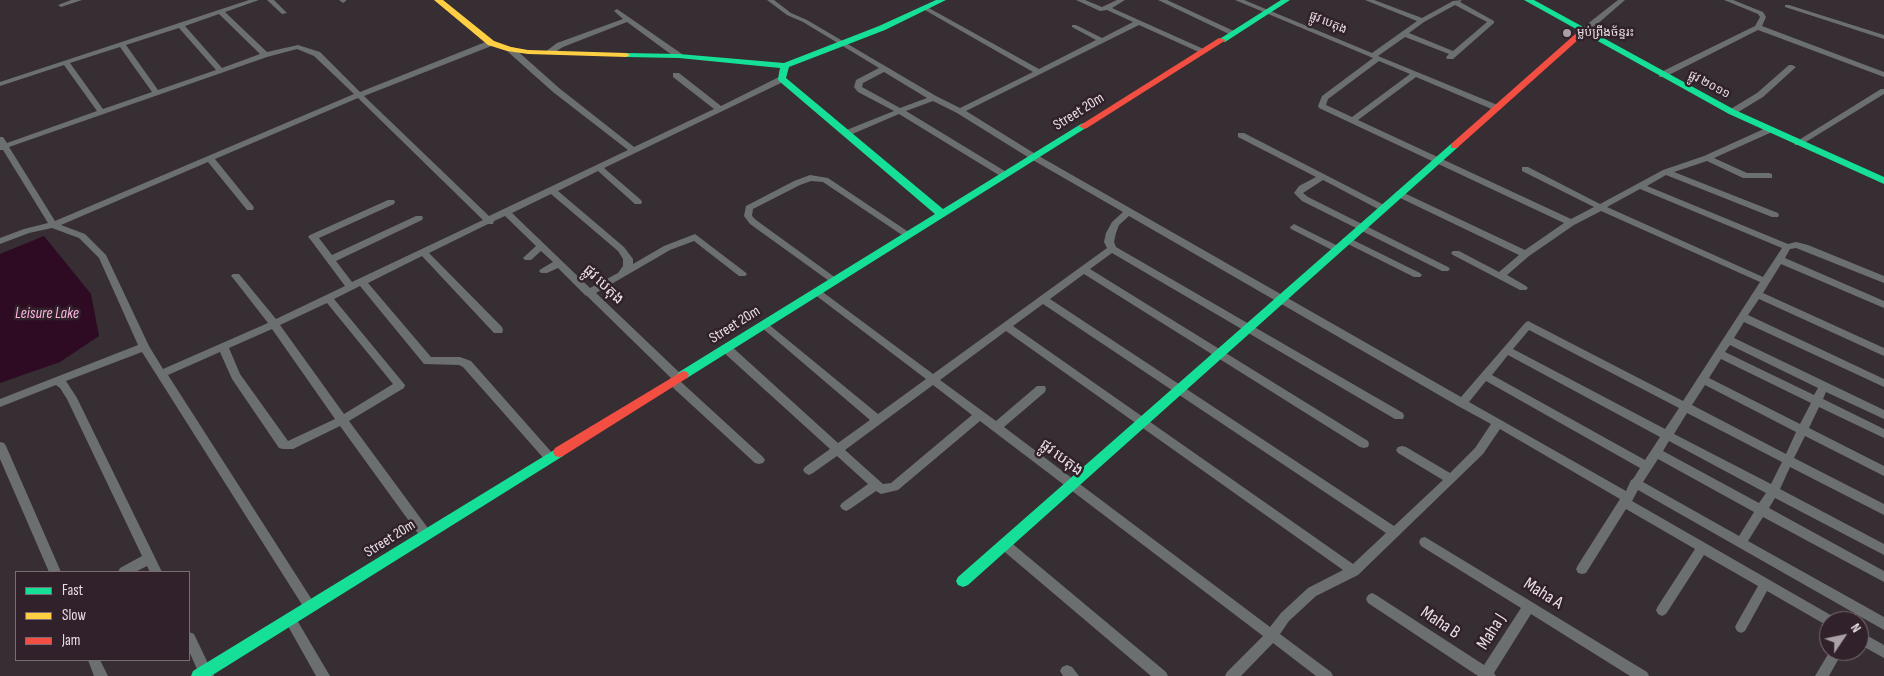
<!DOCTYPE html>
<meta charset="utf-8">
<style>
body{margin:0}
#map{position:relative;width:1884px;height:676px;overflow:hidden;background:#362e33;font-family:"Sofia Sans Condensed",sans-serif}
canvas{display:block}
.legend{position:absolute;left:15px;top:571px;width:175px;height:90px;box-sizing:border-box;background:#30212a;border:1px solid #7a6d74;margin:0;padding:6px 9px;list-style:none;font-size:15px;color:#e9dee4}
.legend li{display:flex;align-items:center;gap:10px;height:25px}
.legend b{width:25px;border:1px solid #7a6d74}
.north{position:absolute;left:1819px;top:611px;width:50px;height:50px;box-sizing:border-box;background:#30212a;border:1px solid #7a6d74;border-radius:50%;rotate:56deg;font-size:14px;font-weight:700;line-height:20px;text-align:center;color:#e9dee4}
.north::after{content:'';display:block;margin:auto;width:18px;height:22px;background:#aaa0a6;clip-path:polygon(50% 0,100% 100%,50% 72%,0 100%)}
</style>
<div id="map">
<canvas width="1884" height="676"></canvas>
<ul class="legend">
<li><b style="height:6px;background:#16e098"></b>Fast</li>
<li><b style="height:6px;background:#ffcf43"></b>Slow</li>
<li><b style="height:6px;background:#f24e42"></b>Jam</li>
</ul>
<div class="north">N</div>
</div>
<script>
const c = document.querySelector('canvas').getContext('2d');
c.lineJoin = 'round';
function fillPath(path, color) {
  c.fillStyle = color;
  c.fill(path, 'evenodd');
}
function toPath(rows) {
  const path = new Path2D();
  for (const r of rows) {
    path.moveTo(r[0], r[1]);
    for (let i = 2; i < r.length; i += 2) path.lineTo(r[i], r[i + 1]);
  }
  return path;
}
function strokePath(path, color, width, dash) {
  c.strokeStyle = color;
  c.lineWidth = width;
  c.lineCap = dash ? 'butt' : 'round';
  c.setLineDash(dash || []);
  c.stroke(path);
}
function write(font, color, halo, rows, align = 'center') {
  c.font = font + ' "Sofia Sans Condensed","Noto Sans Khmer",sans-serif';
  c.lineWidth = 5;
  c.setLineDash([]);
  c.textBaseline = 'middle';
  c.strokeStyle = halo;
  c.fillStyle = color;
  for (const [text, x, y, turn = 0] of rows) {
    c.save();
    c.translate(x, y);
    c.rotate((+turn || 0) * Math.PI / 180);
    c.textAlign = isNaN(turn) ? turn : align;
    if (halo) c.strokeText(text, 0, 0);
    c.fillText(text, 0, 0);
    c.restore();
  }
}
fillPath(toPath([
 [44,236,91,294,99,336,60,362,0,383,0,254]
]), '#2e0b23');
fillPath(toPath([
 [71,0,82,0,61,7,58,5,71,0],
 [249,0,259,0,225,12,267,52,298,45,320,52,360,92,488,41,494,41,494,45,364,96,489,216,628,150,553,92,507,51,507,47,513,47,559,88,634,147,714,109,673,77,673,73,679,73,721,106,779,77,785,77,785,81,604,168,641,200,642,202,641,204,635,204,598,171,558,191,624,247,633,259,633,264,664,246,695,234,745,272,747,274,745,276,739,276,694,241,670,250,596,293,682,375,683,378,680,381,763,457,765,460,763,463,759,464,755,463,669,384,668,381,671,378,587,296,585,295,558,268,547,273,541,273,539,271,541,269,553,262,541,251,531,260,525,260,523,258,525,256,536,246,505,216,494,221,493,224,488,224,429,253,502,327,503,330,502,333,494,333,422,256,368,283,431,357,460,357,471,361,554,455,556,458,554,461,550,462,546,461,463,367,459,365,424,364,360,286,334,299,405,385,404,388,349,421,430,531,432,535,430,539,426,540,422,539,340,426,293,449,283,449,279,448,232,379,220,352,168,375,314,603,316,607,314,611,310,613,306,611,142,352,66,381,77,398,162,572,150,572,147,566,135,572,118,572,120,568,142,556,67,399,60,388,56,385,0,407,0,399,138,345,99,258,79,238,52,228,29,233,0,244,0,238,24,229,48,223,3,150,0,150,0,137,3,137,7,143,97,111,64,65,0,86,0,82,249,0],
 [219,14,260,54,222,68,185,26,219,14],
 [179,28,216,70,158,90,126,45,179,28],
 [120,47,152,92,103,109,70,63,120,47],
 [297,49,314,56,354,94,55,221,9,147,267,57,297,49],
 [358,98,483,220,352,282,336,261,422,220,423,218,422,216,416,216,332,255,319,238,394,204,395,202,394,200,388,200,310,235,308,237,310,239,345,286,276,319,239,274,233,274,231,276,233,278,268,323,163,369,149,346,106,255,85,234,61,225,208,162,247,210,253,210,254,208,253,206,215,159,358,98],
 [551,194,618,251,623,259,623,266,618,273,590,288,512,213,551,194],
 [327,303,393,384,344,414,280,325,327,303],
 [272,329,335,419,288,441,240,374,229,348,272,329],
 [267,0,274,0,287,13,282,14,267,0],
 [339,0,346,0,346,1,343,3,339,0],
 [767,0,774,0,791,13,807,20,936,96,960,108,1033,72,923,9,923,7,927,7,1039,69,1096,40,1072,27,1072,25,1076,25,1102,38,1133,22,1107,10,1100,11,1076,0,1085,0,1102,7,1117,0,1125,0,1112,8,1208,51,1201,53,1139,25,966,111,1037,155,1461,397,1525,323,1528,321,1683,401,1760,282,1601,211,1574,225,1529,256,1507,275,1526,286,1528,288,1526,290,1520,290,1453,255,1451,253,1453,251,1459,251,1499,272,1519,255,1396,196,1395,194,1396,192,1402,192,1525,250,1564,223,1319,108,1318,106,1322,96,1373,58,1235,0,1244,0,1372,53,1417,21,1365,0,1374,0,1422,18,1453,1,1462,0,1460,2,1494,21,1494,23,1453,59,1447,59,1446,57,1449,54,1405,37,1378,56,1500,106,1500,110,1494,110,1416,77,1358,120,1571,219,1594,207,1522,171,1522,167,1528,167,1600,204,1663,170,1704,156,1766,128,1772,128,1772,132,1714,158,1747,173,1769,173,1772,174,1772,178,1743,178,1707,161,1674,172,1778,213,1779,215,1778,217,1772,217,1666,175,1647,186,1788,244,1796,242,1808,245,1884,276,1884,283,1796,248,1790,249,1785,258,1884,301,1884,308,1781,264,1763,293,1884,348,1884,356,1759,299,1748,315,1884,379,1884,387,1744,322,1734,338,1884,410,1884,419,1826,392,1823,399,1884,429,1884,438,1819,407,1809,428,1884,466,1884,476,1805,436,1794,458,1884,504,1884,515,1790,467,1780,489,1884,544,1884,555,1775,498,1769,508,1884,571,1884,582,1763,517,1748,541,1884,617,1884,630,1638,490,1632,501,1834,617,1836,621,1829,621,1829,626,1826,625,1767,591,1745,631,1741,633,1737,631,1735,627,1737,623,1758,586,1704,555,1666,614,1662,616,1658,614,1656,610,1658,606,1695,549,1626,509,1586,573,1582,574,1578,573,1576,569,1578,565,1620,499,1500,429,1483,454,1358,575,1316,596,1289,621,1280,634,1331,672,1333,676,1316,676,1273,643,1241,676,1225,676,1227,672,1263,636,980,421,898,490,881,494,876,491,850,509,846,511,842,509,840,506,842,503,868,484,837,456,813,473,809,475,805,473,803,470,805,467,830,449,722,351,721,348,722,345,730,345,838,443,870,420,761,327,759,325,761,323,767,323,878,414,926,379,814,294,812,292,814,290,820,290,933,374,1107,248,1104,242,1106,233,1112,222,1123,212,1031,159,957,113,933,101,906,111,1008,173,1008,177,1002,177,899,114,850,135,844,135,844,131,894,111,858,92,854,87,856,80,879,68,803,22,787,15,767,0],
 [1455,5,1487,22,1453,51,1409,33,1424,22,1455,5],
 [1379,61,1410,74,1352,117,1326,105,1328,99,1379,61],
 [884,72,927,98,900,108,862,87,863,83,884,72],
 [1640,189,1782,248,1763,277,1607,207,1640,189],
 [1129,216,1458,406,1491,424,1475,448,1450,473,1406,447,1402,446,1398,447,1396,450,1398,453,1443,480,1394,526,1050,299,1084,274,1360,447,1364,448,1368,447,1369,444,1368,441,1090,269,1112,253,1395,419,1403,419,1404,416,1403,413,1116,247,1114,242,1116,233,1119,225,1129,216],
 [1043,304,1386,533,1353,564,1013,326,1043,304],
 [1529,330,1679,408,1665,429,1513,349,1529,330],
 [1006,331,1343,570,1308,588,1281,613,1270,627,1004,427,1045,392,1046,389,1045,386,1037,386,996,421,940,380,1006,331],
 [1730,345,1818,388,1814,395,1725,352,1730,345],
 [1508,355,1660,437,1645,460,1492,375,1508,355],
 [1721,359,1811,403,1800,424,1709,378,1721,359],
 [1486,381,1640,468,1633,479,1631,480,1626,491,1469,402,1486,381],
 [933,385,972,415,891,483,883,484,845,450,933,385],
 [1705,385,1796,432,1786,454,1692,405,1705,385],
 [1687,413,1782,462,1771,484,1674,434,1687,413],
 [1669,441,1766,493,1759,503,1663,451,1669,441],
 [1658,459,1754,512,1739,536,1643,482,1658,459],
 [1158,0,1167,0,1238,33,1231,35,1158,0],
 [1618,0,1625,0,1587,33,1581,33,1581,29,1618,0],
 [1724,0,1733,0,1763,12,1766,17,1762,26,1884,72,1884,77,1758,30,1665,77,1659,77,1659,73,1755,26,1760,17,1758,14,1724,0],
 [1785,5,1789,5,1884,35,1884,39,1785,7,1785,5],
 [617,9,682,54,682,58,676,58,627,22,563,47,552,54,545,52,557,43,623,19,614,11,617,9],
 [1789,65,1792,65,1796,67,1763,97,1735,114,1729,114,1729,110,1757,93,1789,65],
 [1881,89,1884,89,1884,94,1801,145,1795,145,1794,143,1881,89],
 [1238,133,1244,133,1386,206,1387,208,1386,210,1380,210,1323,180,1303,193,1308,197,1448,267,1450,269,1448,271,1442,271,1302,201,1294,193,1299,186,1316,177,1238,137,1238,133],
 [810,175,828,178,913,235,911,237,905,237,823,182,811,181,800,185,753,209,752,216,756,220,840,281,838,283,832,283,750,224,744,216,746,206,794,181,810,175],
 [1294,224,1340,247,1342,249,1340,251,1334,251,1291,229,1290,227,1294,224],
 [1347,237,1420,273,1422,275,1420,277,1414,277,1344,242,1342,240,1344,238,1347,237],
 [0,442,4,443,6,446,61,572,49,572,0,459,0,442],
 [1425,537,1647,672,1649,676,1630,676,1531,614,1494,673,1496,676,1478,676,1368,603,1366,599,1368,595,1372,593,1376,595,1484,665,1521,608,1421,546,1419,542,1421,538,1425,537],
 [1004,539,1008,540,1166,672,1168,676,1151,676,1000,548,998,544,1000,540,1004,539],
 [290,613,294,615,330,676,316,676,284,619,286,615,290,613],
 [1859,631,1884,645,1884,658,1859,644,1859,631],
 [189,632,194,634,214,676,200,676,189,651,189,632],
 [1830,651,1843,651,1829,676,1815,676,1830,651],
 [88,660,100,660,108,676,94,676,88,660],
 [1067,665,1072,667,1079,676,1063,676,1060,671,1062,667,1067,665]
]), '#6c6f6f');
fillPath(toPath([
 [936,0,946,0,885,30,789,67,786,78,943,209,1081,124,1084,123,1089,126,687,378,679,378,677,375,679,372,935,214,779,81,778,79,780,68,679,58,626,57,622,55,626,53,679,54,784,63,879,26,936,0],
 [1281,0,1290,0,1225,42,1218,40,1281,0],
 [1524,0,1534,0,1735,110,1884,177,1884,184,1729,114,1524,0],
 [1454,143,1459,146,1457,148,968,585,963,587,958,585,956,581,958,577,1451,144,1454,143],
 [559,447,563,448,565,452,563,456,211,676,191,676,193,671,559,447]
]), '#16e098');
fillPath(toPath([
 [434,0,443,0,494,41,511,47,528,50,626,53,630,55,626,57,528,54,507,51,488,45,434,0]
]), '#ffcf43');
fillPath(toPath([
 [1581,29,1588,31,1457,148,1451,148,1451,144,1581,29],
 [1219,38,1226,40,1087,128,1084,129,1079,126,1219,38],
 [683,371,687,372,689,375,687,378,563,456,559,457,555,456,553,452,555,448,683,371]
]), '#f24e42');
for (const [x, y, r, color] of [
 [1567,33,5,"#aaa0a6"]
]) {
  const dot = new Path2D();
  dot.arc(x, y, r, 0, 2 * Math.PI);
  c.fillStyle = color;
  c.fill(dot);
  strokePath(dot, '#30212a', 2);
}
write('12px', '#e9dee4', '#30212a', [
 ["ផ្លូវ បេតុង",1328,23,23],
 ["ផ្លូវ ២០១១",1709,85,28]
]);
write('12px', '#e9dee4', '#30212a', [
 ["ម្លប់ព្រីងច័ន្ទរះ",1577,33]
], 'left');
write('15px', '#e9dee4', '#30212a', [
 ["Street 20m",1079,112,-32],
 ["ផ្លូវ បេតុង",603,285,44],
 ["Street 20m",735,325,-32],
 ["ផ្លូវ បេតុង",1061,458,37],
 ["Street 20m",390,539,-32]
]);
write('italic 16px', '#fdb4df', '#30212a', [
 ["Leisure Lake",47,314]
]);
write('18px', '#e9dee4', '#30212a', [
 ["Maha A",1543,594,32],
 ["Maha B",1440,623,34],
 ["Maha J",1492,632,-58]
]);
</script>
